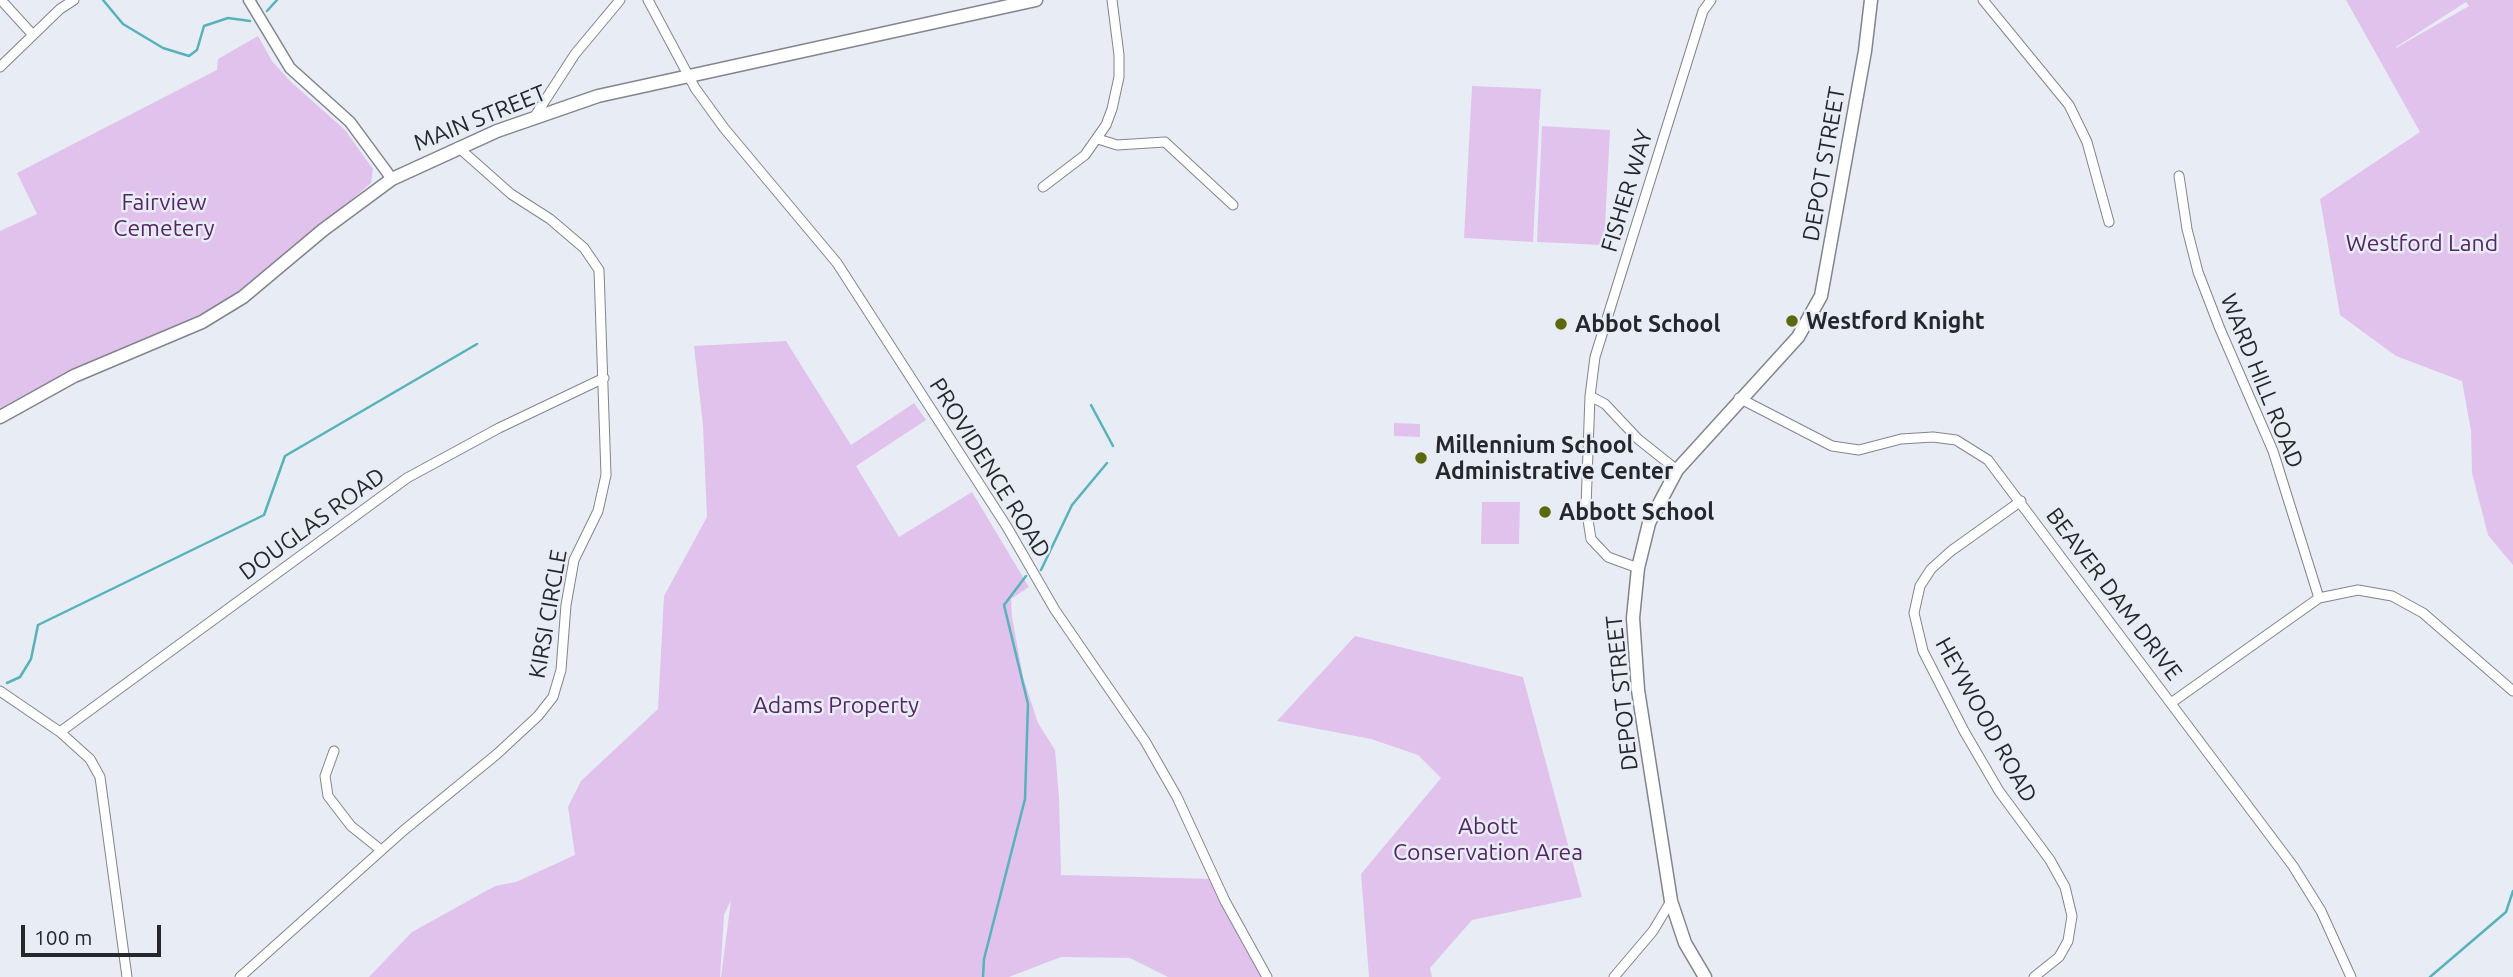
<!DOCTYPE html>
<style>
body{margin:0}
#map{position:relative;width:2513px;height:977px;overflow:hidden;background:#e8edf5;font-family:Ubuntu,sans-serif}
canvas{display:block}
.scale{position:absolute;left:21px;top:925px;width:140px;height:32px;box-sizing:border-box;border:4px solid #25272a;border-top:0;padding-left:9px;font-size:21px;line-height:24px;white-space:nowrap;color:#25272a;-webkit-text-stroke:5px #e8edf5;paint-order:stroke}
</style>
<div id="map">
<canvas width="2513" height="977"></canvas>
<div class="scale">100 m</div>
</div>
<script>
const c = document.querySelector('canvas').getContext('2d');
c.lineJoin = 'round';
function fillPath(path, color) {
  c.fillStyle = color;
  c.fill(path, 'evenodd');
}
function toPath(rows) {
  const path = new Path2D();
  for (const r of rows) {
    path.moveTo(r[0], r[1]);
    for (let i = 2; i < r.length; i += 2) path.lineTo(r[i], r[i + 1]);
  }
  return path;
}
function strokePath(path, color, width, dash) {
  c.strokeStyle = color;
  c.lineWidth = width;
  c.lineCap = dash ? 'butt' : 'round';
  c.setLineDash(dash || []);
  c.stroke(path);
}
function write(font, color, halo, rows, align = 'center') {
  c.font = font + ' Ubuntu,sans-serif';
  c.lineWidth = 5;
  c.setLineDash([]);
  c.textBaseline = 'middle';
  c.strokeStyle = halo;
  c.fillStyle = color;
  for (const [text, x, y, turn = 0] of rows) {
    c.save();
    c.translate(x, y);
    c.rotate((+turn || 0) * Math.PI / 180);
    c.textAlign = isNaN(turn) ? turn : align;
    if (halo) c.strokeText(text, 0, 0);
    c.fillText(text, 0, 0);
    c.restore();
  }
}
fillPath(toPath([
 [2346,0,2513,0,2513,565,2488,535,2472,473,2471,431,2462,381,2396,356,2340,315,2320,199,2420,132],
 [2466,2,2469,6,2396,48,2396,47],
 [258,36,272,61,290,81,345,130,373,169,371,183,255,282,215,308,41,386,0,408,0,231,37,214,17,173,217,70,218,59],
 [1472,86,1541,89,1533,242,1464,238],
 [1542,126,1610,130,1604,245,1537,242],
 [786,341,851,445,914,403,926,420,856,466,899,537,972,492,1029,587,1011,599,1012,617,1023,677,1038,723,1055,750,1059,797,1061,875,1215,879,1265,977,1168,977,1130,958,1061,957,1009,977,721,977,731,900,724,915,720,977,369,977,412,932,495,886,516,882,575,855,568,807,581,781,658,709,664,596,707,517,703,426,694,346],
 [1394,423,1420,424,1420,437,1394,436],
 [1482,502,1520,502,1519,544,1481,544],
 [1355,636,1523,677,1582,897,1472,920,1430,968,1432,977,1369,977,1361,874,1441,778,1418,755,1371,739,1277,721]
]), '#e1c2ec');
strokePath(toPath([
 [103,0,123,24,163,48,189,56,197,50,204,26,228,18,250,21],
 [267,11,277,0],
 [1091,405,1113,446],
 [1041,570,1072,505,1107,463],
 [7,683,20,677,31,659,38,625,264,515,285,456,477,344],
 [983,977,984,959,1025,799,1028,704,1004,605,1026,576],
 [2430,977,2506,912,2513,891]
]), '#57b2ba', 2.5);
const minor = toPath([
 [1,0,33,35],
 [648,0,695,88,724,128,837,263,1007,527,1055,610,1145,741,1177,797,1225,901,1267,977],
 [1983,0,2069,105,2087,142,2109,222],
 [0,67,60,9,74,0],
 [535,116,575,54,620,0],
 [1098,139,1117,145,1165,142,1233,205],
 [2179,176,2187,229,2198,272,2220,329,2273,451,2319,598],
 [1043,187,1085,155,1106,125,1112,109,1119,77,1119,55,1112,0],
 [1590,396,1586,507,1591,539,1608,557,1638,568],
 [1739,398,1832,446,1859,450,1901,439,1933,437,1956,440,1988,460,2293,866,2321,911,2351,977],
 [1677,470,1638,439,1605,404,1590,396,1595,357,1703,11,1711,0],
 [2021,501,1951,551,1931,569,1920,586,1914,613,1923,651,1964,731,1999,791,2050,860,2065,887,2072,916,2068,941,2059,957,2034,977],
 [0,691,60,732,90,759,100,777,127,977],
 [2171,703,2319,598,2358,590,2392,596,2423,613,2513,691],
 [60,732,407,478,499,428,604,378],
 [334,751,325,776,328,796,351,826,381,850],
 [240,977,403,831,497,754,538,716,553,697,561,670,566,605,574,560,598,511,606,475,599,270,584,248,550,219,511,194,458,147],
 [1614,977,1653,931,1671,901]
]);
const tertiary = toPath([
 [249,0,290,68,350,122,392,179]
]);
const secondary = toPath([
 [0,417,74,376,202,322,243,297,323,230,392,179,497,131,598,96,1036,0],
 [1705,977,1685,943,1671,901,1638,690,1633,618,1638,568,1649,523,1677,470,1798,337,1821,296,1865,51,1871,0]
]);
strokePath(minor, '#81858c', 11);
strokePath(tertiary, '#81858c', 13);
strokePath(secondary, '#81858c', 15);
strokePath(minor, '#fff', 9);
strokePath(tertiary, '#fff', 10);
strokePath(secondary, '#fff', 12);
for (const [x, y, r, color] of [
 [1792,321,7,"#5d670b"],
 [1561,324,7,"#5d670b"],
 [1421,458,7,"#5d670b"],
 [1545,512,7,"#5d670b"]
]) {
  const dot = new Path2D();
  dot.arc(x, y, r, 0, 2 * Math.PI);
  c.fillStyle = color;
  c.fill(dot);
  strokePath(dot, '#e8edf5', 2.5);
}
write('23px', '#25272a', '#e8edf5', [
 ["MAIN STREET",480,118,-22],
 ["DEPOT STREET",1824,164,-80],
 ["FISHER WAY",1627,191,-73],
 ["WARD HILL ROAD",2262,381,68],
 ["PROVIDENCE ROAD",990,468,58],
 ["DOUGLAS ROAD",312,524,-36],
 ["BEAVER DAM DRIVE",2114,594,53],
 ["KIRSI CIRCLE",548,614,-80],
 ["DEPOT STREET",1622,693,-96],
 ["HEYWOOD ROAD",1986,720,61]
]);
write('23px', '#562565', '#e8edf5', [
 ["Fairview",164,202],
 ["Cemetery",164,228],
 ["Westford Land",2422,243],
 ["Adams Property",836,705],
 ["Abott",1488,826],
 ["Conservation Area",1488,852]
]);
write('bold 23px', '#25272a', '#e8edf5', [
 ["Westford Knight",1806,321],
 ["Abbot School",1575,324],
 ["Millennium School",1435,445],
 ["Administrative Center",1435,471],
 ["Abbott School",1559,512]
], 'left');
</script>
